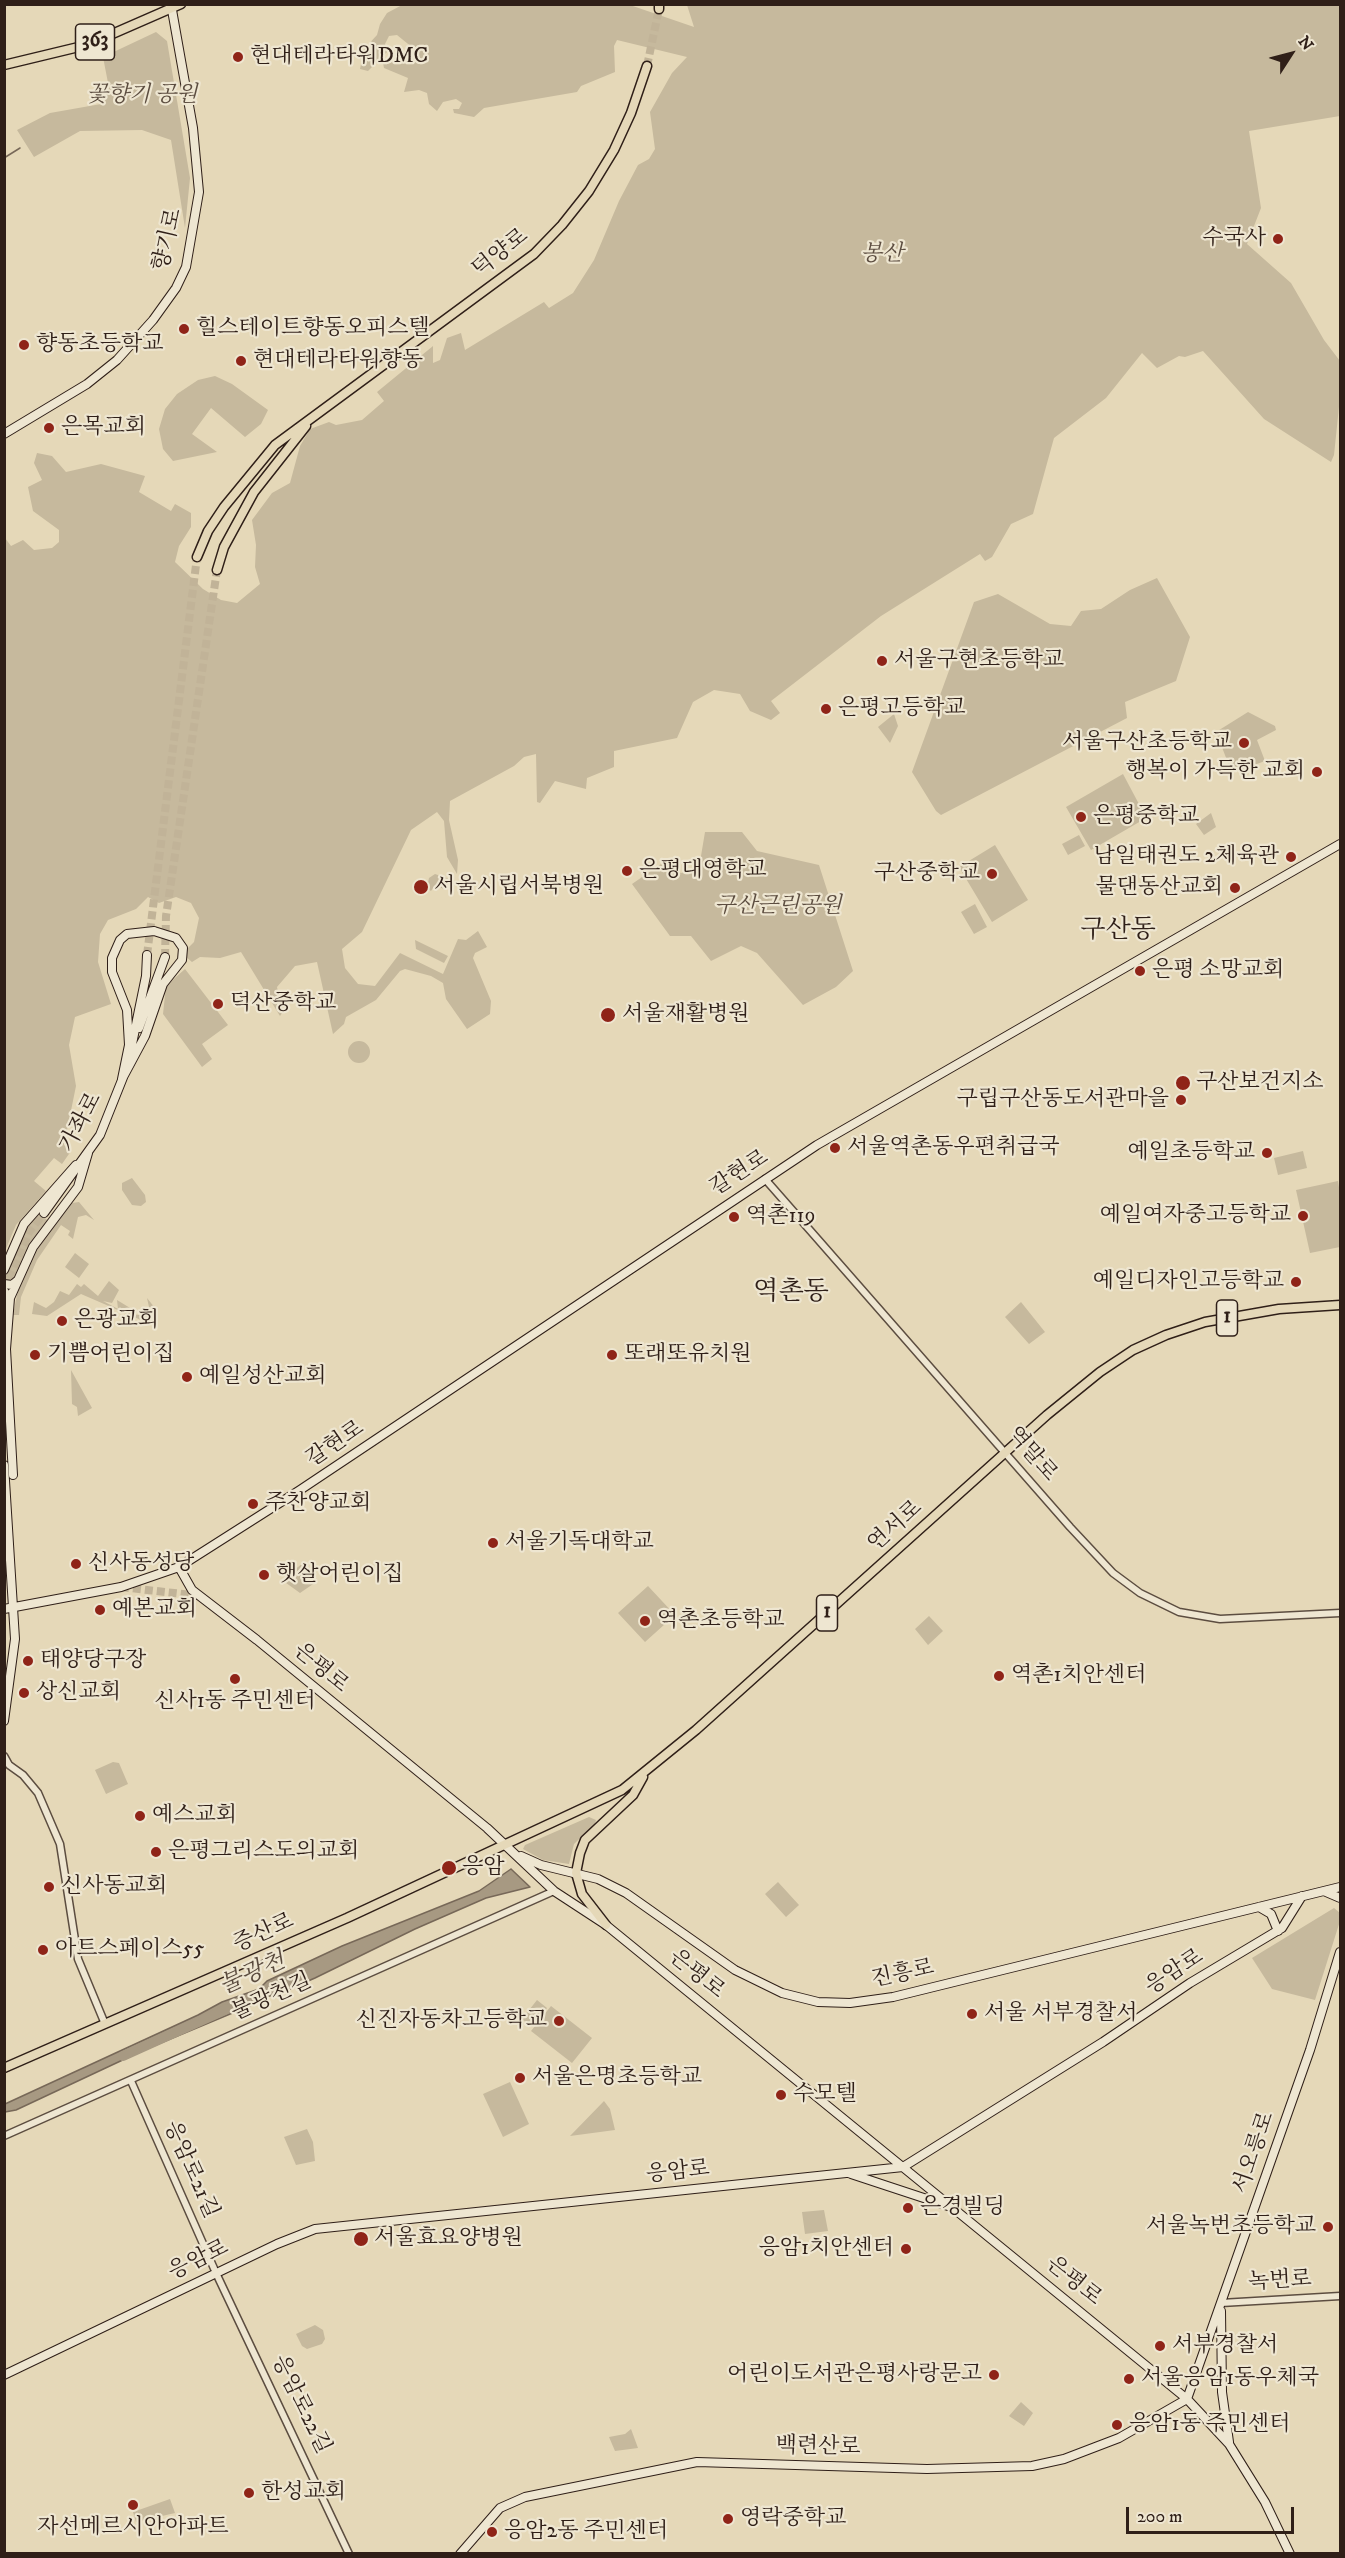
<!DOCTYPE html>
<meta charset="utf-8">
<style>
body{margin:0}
#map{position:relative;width:1345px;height:2558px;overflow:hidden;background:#e5d8b8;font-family:"IM FELL DW Pica",serif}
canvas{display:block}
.frame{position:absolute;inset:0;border:6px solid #2f1f18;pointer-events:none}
.north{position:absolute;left:1261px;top:24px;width:60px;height:60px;-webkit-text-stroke:4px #eee6d1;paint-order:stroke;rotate:54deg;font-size:16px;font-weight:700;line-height:24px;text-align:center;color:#2f1f18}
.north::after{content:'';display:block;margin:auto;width:21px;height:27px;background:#2f1f18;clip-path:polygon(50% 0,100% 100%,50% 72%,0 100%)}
.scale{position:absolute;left:1126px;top:2507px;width:168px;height:27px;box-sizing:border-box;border:3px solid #2f1f18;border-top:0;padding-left:8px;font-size:18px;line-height:21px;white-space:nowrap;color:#2f1f18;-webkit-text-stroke:4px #eee6d1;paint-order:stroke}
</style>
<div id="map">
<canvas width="1345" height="2558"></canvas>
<div class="frame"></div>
<div class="north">N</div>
<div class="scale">200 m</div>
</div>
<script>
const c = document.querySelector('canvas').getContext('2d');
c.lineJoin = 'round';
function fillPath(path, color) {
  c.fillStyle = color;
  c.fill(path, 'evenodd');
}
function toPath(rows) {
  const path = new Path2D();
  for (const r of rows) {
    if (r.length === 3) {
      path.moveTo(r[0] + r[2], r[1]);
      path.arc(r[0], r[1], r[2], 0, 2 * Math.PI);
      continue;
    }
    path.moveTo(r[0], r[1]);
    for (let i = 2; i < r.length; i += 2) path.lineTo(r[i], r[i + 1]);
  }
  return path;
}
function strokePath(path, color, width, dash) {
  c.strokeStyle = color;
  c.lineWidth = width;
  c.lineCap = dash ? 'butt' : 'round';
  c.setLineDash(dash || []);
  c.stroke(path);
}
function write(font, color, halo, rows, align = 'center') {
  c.font = font + ' "IM FELL DW Pica","Noto Serif KR",serif';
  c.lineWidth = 4.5;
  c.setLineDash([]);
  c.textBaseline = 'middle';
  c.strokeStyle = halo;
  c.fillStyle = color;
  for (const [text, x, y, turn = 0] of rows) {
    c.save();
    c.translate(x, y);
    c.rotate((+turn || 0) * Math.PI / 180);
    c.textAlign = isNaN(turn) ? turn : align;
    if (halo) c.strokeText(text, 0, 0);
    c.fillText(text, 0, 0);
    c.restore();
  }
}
fillPath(toPath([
 [404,4,627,4,694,27,687,5,1340,5,1340,116,1249,131,1261,208,1247,244,1291,283,1324,340,1340,361,1340,397,1334,455,1331,462,1264,419,1203,351,1185,357,1179,356,1157,368,1142,353,1106,398,1054,438,1033,514,1011,524,992,557,985,561,980,554,881,616,771,701,780,713,771,720,750,711,740,694,714,690,693,702,677,738,614,751,614,767,587,778,586,789,555,781,540,803,537,802,536,754,524,757,514,766,450,801,449,820,458,860,457,874,447,857,444,821,437,812,411,830,362,932,342,949,345,968,358,984,375,986,400,953,443,974,458,939,466,940,478,931,487,947,475,953,473,958,491,1001,490,1014,467,1029,446,999,443,983,431,976,405,969,400,971,376,1000,346,1017,344,1024,333,1034,317,962,295,966,277,987,282,1013,280,1016,241,952,220,958,200,957,192,962,186,957,185,951,194,942,199,918,191,903,176,897,159,903,148,897,136,909,108,920,100,934,98,962,111,1004,75,1017,69,1045,76,1086,64,1145,71,1151,62,1164,54,1158,34,1181,46,1191,16,1225,5,1251,4,527,5,538,11,546,23,540,34,550,52,548,59,542,59,530,33,511,28,487,42,480,34,463,37,453,52,456,66,472,101,464,145,476,139,492,171,511,175,504,191,513,191,527,179,546,175,562,203,589,221,600,237,603,260,584,255,567,256,545,252,520,272,493,290,483,300,446,310,429,329,422,336,425,362,420,384,401,377,392,433,346,433,363,440,360,447,338,461,333,465,350,544,302,549,308,573,293,594,260,619,201,638,165,649,159,655,149,650,112,672,73,687,57,617,40,614,46,615,72,581,86,577,92,484,108,474,117,454,113,453,109,459,109,462,103,456,99,443,102,437,111,429,104,427,93,419,90,404,92,408,78,384,68,383,63,389,57,396,60,405,57,413,48,397,35,389,36,385,44,387,52,368,71,360,69,364,49,377,35,380,24,387,13],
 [156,32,167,41,190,178,185,228,171,140,142,130,80,131,34,157,17,130,50,113,101,104,109,88,103,57],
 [215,376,232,384,268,410,261,424,245,437,211,408,192,434,217,452,173,461,163,449,159,429,165,409,177,394,198,380],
 [1157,578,1190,637,1176,681,1125,702,1127,718,941,815,936,811,912,772,974,602,998,594,1050,624,1071,626,1081,611,1101,609,1130,590],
 [1248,712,1275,726,1276,730,1257,740,1265,761,1232,773,1216,732],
 [894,714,898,726,890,743,878,727],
 [1123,774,1140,806,1141,821,1091,850,1066,807],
 [1211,813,1216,827,1204,835,1196,824],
 [705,832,742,832,757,851,819,865,853,971,836,987,803,1005,757,953,741,946,711,961,691,936,670,936,632,884,661,864,681,873,699,868],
 [1079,835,1085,846,1068,855,1062,844],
 [995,845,1028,900,992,922,959,867],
 [435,874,450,879,446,890,435,885,431,891,427,888,429,878],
 [975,904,987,927,974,934,961,912],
 [415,940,448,956,444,963,416,949],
 [185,969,228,1025,202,1044,212,1059,202,1067,163,1014,166,986],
 [359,1052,11],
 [1303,1151,1307,1168,1278,1175,1274,1158],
 [132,1178,145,1195,146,1202,141,1206,132,1205,122,1190,122,1183],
 [1338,1181,1340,1194,1340,1247,1310,1253,1296,1190],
 [79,1202,94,1220,86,1215,78,1217,73,1239,68,1235,70,1231,61,1225,37,1260,21,1297,19,1315,13,1315,18,1290,36,1249,66,1209,72,1203],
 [37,1213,49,1221,14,1282,8,1283,5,1279,19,1237],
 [75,1253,89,1264,79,1278,65,1267],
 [109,1281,119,1290,112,1303,103,1301,118,1309,117,1300,135,1311,134,1314,143,1316,149,1307,147,1298,155,1308,148,1323,81,1294,47,1316,32,1314,34,1302,46,1308,54,1302,60,1291,69,1295,77,1284,81,1287,84,1284,98,1296],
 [1021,1302,1045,1332,1029,1344,1005,1317],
 [71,1370,92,1408,78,1416,77,1407,72,1404],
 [303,1563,316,1582,300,1593,282,1580],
 [648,1586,675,1615,645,1642,618,1613],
 [929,1616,943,1631,928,1645,915,1629],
 [113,1762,119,1763,128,1784,106,1794,95,1770],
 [589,1817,596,1820,595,1824,574,1844,569,1864,543,1860,523,1849,525,1845],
 [778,1882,799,1905,786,1917,765,1894],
 [1334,1908,1340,1913,1340,1921,1315,2000,1272,1989,1252,1958],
 [537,2000,547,2008,532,2027,522,2019],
 [551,2006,592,2038,572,2063,531,2031],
 [510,2082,529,2124,503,2137,483,2094],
 [604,2101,610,2109,615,2130,570,2136],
 [307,2129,313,2142,315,2161,296,2165,284,2137],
 [824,2210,828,2231,805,2234,802,2212],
 [315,2325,323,2330,325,2339,322,2344,307,2349,302,2346,296,2334],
 [1021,2402,1033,2413,1024,2426,1009,2416],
 [631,2429,638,2448,615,2451,609,2437,625,2434],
 [170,2499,175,2513,136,2522,133,2512]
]), '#c6b99d');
const water = toPath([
 [511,1869,530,1887,486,1898,415,1929,315,1978,274,1996,265,1996,254,2004,144,2050,16,2110,5,2112,5,2104,198,2015,222,2002,259,1989,267,1981,342,1946,479,1891,511,1869]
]);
fillPath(water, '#a79982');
strokePath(water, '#776858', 1.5);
strokePath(toPath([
 [4,158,20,148]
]), '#776858', 1.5);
strokePath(toPath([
 [123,2056,227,2009]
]), '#a79982', 10);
strokePath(toPath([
 [147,955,197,557],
 [165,957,166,916,217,570],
 [4,1289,29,1232,44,1213],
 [121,1587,200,1596]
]), '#c1b398', 8, [8, 4]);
strokePath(toPath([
 [647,66,659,9]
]), '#c1b398', 8, [8, 4]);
const tertiary = toPath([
 [765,1179,1070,1527,1113,1573,1140,1593,1179,1612,1220,1619,1340,1613],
 [4,1756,9,1765,23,1775,38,1793,60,1844,78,1959,105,2024],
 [131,2081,216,2273,349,2554],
 [4,2136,554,1891],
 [1221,2303,1340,2296]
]);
const secondary = toPath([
 [4,434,87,384,117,360,153,320,176,288,186,267,199,192,193,128,172,10],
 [154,931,176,938,183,948,182,960,163,984,145,1036,122,1079,129,1045,127,1010,112,972,112,958,120,940,127,934,154,931],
 [139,1028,165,957],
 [131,1049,146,976,147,955],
 [44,1213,100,1135,124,1075],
 [4,1270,24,1224,76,1165],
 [4,1284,12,1285,18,1280],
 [4,1291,10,1298,4,1302],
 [4,1465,15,1639,4,1721],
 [13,1475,6,1349,10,1298,33,1247,78,1187,88,1153],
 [179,1567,192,1590,257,1640,487,1828,554,1891,606,1925,1187,2399,1229,2444,1265,2502,1290,2554],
 [4,1609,121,1587,179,1567,300,1490,817,1145,1340,844],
 [521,1856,541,1865,598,1879,626,1893,735,1970,782,1993,818,2002,850,2003,893,1997,1340,1887],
 [1326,1892,1340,1898],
 [1259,1907,1271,1914,1278,1931],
 [851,2174,948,2206],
 [1221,2311,1222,2392,1229,2442],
 [4,2375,277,2244,315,2229,903,2167,1103,2042,1190,1983,1282,1928,1302,1896],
 [1187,2399,1310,2050,1340,1952],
 [460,2554,500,2508,525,2497,697,2462,927,2469,1032,2466,1064,2459,1119,2438,1187,2399]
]);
const primary = toPath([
 [659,9,659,4],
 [4,65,87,45,181,4],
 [197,557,208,531,224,507,275,445,534,254,562,225,589,191,614,150,631,113,647,66],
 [217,570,224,547,254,492,306,426],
 [606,1925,582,1894,576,1873,580,1853,585,1840,633,1795,643,1777],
 [4,2068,347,1918,622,1790,696,1730,1047,1415,1100,1372,1133,1350,1166,1335,1205,1322,1279,1309,1340,1305]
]);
strokePath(tertiary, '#5c4d40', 9);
strokePath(secondary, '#2f1f18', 10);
strokePath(primary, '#2f1f18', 11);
strokePath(tertiary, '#eee6d1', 6);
strokePath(secondary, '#eee6d1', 8);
strokePath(primary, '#e5d8b8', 8);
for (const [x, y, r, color] of [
 [238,57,6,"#8f2418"],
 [1278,239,6,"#8f2418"],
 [184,329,6,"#8f2418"],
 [24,345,6,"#8f2418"],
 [241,361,6,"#8f2418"],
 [49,428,6,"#8f2418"],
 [882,661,6,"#8f2418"],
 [826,709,6,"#8f2418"],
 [1244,743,6,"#8f2418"],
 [1317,772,6,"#8f2418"],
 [1081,817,6,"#8f2418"],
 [1291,857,6,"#8f2418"],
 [627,871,6,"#8f2418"],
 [992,874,6,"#8f2418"],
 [421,887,8,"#8f2418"],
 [1235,888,6,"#8f2418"],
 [1140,971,6,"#8f2418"],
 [218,1004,6,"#8f2418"],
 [608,1015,8,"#8f2418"],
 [1183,1083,8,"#8f2418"],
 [1181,1100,6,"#8f2418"],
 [835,1148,6,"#8f2418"],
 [1267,1153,6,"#8f2418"],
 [1303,1216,6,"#8f2418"],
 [734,1217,6,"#8f2418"],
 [1296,1282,6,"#8f2418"],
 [62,1321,6,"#8f2418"],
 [35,1355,6,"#8f2418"],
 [612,1355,6,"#8f2418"],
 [187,1377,6,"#8f2418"],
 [253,1504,6,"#8f2418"],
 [493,1543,6,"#8f2418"],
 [76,1564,6,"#8f2418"],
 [264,1575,6,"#8f2418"],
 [100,1610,6,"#8f2418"],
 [645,1621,6,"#8f2418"],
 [28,1661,6,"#8f2418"],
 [999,1676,6,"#8f2418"],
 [235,1679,6,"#8f2418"],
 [24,1693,6,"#8f2418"],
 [140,1816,6,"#8f2418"],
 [156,1852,6,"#8f2418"],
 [449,1868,8,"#8f2418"],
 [49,1887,6,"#8f2418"],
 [43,1950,6,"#8f2418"],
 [972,2014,6,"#8f2418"],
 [559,2021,6,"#8f2418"],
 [520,2078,6,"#8f2418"],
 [781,2095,6,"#8f2418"],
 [908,2208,6,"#8f2418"],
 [1328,2227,6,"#8f2418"],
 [361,2239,8,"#8f2418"],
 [906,2249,6,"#8f2418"],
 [1160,2346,6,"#8f2418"],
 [994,2375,6,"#8f2418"],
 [1129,2379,6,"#8f2418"],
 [1117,2425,6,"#8f2418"],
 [249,2493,6,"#8f2418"],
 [133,2505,6,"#8f2418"],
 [728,2519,6,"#8f2418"],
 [492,2532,6,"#8f2418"]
]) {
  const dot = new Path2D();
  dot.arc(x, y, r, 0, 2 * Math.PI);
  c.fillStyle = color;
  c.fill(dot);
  strokePath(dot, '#eee6d1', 2);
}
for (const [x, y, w] of [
 [95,42,39],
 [1227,1318,21],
 [827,1613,21]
]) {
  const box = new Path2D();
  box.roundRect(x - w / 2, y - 18, w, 36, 4.5);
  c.fillStyle = '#eee6d1';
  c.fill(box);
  strokePath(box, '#2f1f18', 1.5);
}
write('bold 21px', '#2f1f18', null, [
 ["363",95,42],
 ["1",1227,1318],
 ["1",827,1613]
]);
write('22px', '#2f1f18', '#eee6d1', [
 ["현대테라타워DMC",250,57],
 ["수국사",1266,239,"right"],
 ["힐스테이트향동오피스텔",196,329],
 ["향동초등학교",36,345],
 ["현대테라타워향동",253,361],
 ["은목교회",61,428],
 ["서울구현초등학교",894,661],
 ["은평고등학교",838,709],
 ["서울구산초등학교",1232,743,"right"],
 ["행복이 가득한 교회",1305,772,"right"],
 ["은평중학교",1093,817],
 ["남일태권도 2체육관",1279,857,"right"],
 ["은평대영학교",639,871],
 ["구산중학교",980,874,"right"],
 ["서울시립서북병원",434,887],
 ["물댄동산교회",1223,888,"right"],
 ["은평 소망교회",1152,971],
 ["덕산중학교",230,1004],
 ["서울재활병원",622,1015],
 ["구산보건지소",1196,1083],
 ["구립구산동도서관마을",1169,1100,"right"],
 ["서울역촌동우편취급국",847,1148],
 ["예일초등학교",1255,1153,"right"],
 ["예일여자중고등학교",1291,1216,"right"],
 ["역촌119",746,1217],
 ["예일디자인고등학교",1284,1282,"right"],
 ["은광교회",74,1321],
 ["기쁨어린이집",47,1355],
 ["또래또유치원",624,1355],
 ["예일성산교회",199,1377],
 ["주찬양교회",265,1504],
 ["서울기독대학교",505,1543],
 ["신사동성당",88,1564],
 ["햇살어린이집",276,1575],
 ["예본교회",112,1610],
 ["역촌초등학교",657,1621],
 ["태양당구장",40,1661],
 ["역촌1치안센터",1011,1676],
 ["상신교회",36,1693],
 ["신사1동 주민센터",235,1702,"center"],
 ["예스교회",152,1816],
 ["은평그리스도의교회",168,1852],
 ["응암",462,1868],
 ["신사동교회",61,1887],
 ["아트스페이스55",55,1950],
 ["서울 서부경찰서",984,2014],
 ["신진자동차고등학교",547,2021,"right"],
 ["서울은명초등학교",532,2078],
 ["수모텔",793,2095],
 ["은경빌딩",920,2208],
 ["서울녹번초등학교",1316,2227,"right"],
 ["서울효요양병원",374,2239],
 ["응암1치안센터",894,2249,"right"],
 ["서부경찰서",1172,2346],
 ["어린이도서관은평사랑문고",982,2375,"right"],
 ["서울응암1동우체국",1141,2379],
 ["응암1동 주민센터",1129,2425],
 ["한성교회",261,2493],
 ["영락중학교",740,2519],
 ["자선메르시안아파트",133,2528,"center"],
 ["응암2동 주민센터",504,2532]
], 'left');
write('italic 22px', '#5c4d40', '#eee6d1', [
 ["꽃향기 공원",142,96],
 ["봉산",882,255],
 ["구산근린공원",778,907]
]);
write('22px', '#2f1f18', '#eee6d1', [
 ["향기로",169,240,-77],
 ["덕양로",501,254,-38],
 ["가좌로",82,1123,-62],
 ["갈현로",740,1174,-33],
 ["갈현로",336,1445,-34],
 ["역말로",1031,1455,49],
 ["연서로",896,1527,-42],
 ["은평로",320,1669,40],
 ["증산로",264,1934,-24],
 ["응암로",1175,1973,-33],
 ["은평로",696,1975,39],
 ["진흥로",903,1975,-12],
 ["불광천길",272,1998,-24],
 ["서오릉로",1255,2153,-71],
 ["응암로21길",190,2170,66],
 ["응암로",678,2173,-6],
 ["응암로",199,2261,-26],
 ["은평로",1073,2282,39],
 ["녹번로",1280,2282,-3],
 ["응암로22길",300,2405,64],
 ["백련산로",818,2448,1]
]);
write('italic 24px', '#594a3d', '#eee6d1', [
 ["불광천",253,1975,-24]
]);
write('26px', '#2f1f18', '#eee6d1', [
 ["구산동",1118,932],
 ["역촌동",791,1294]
]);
</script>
